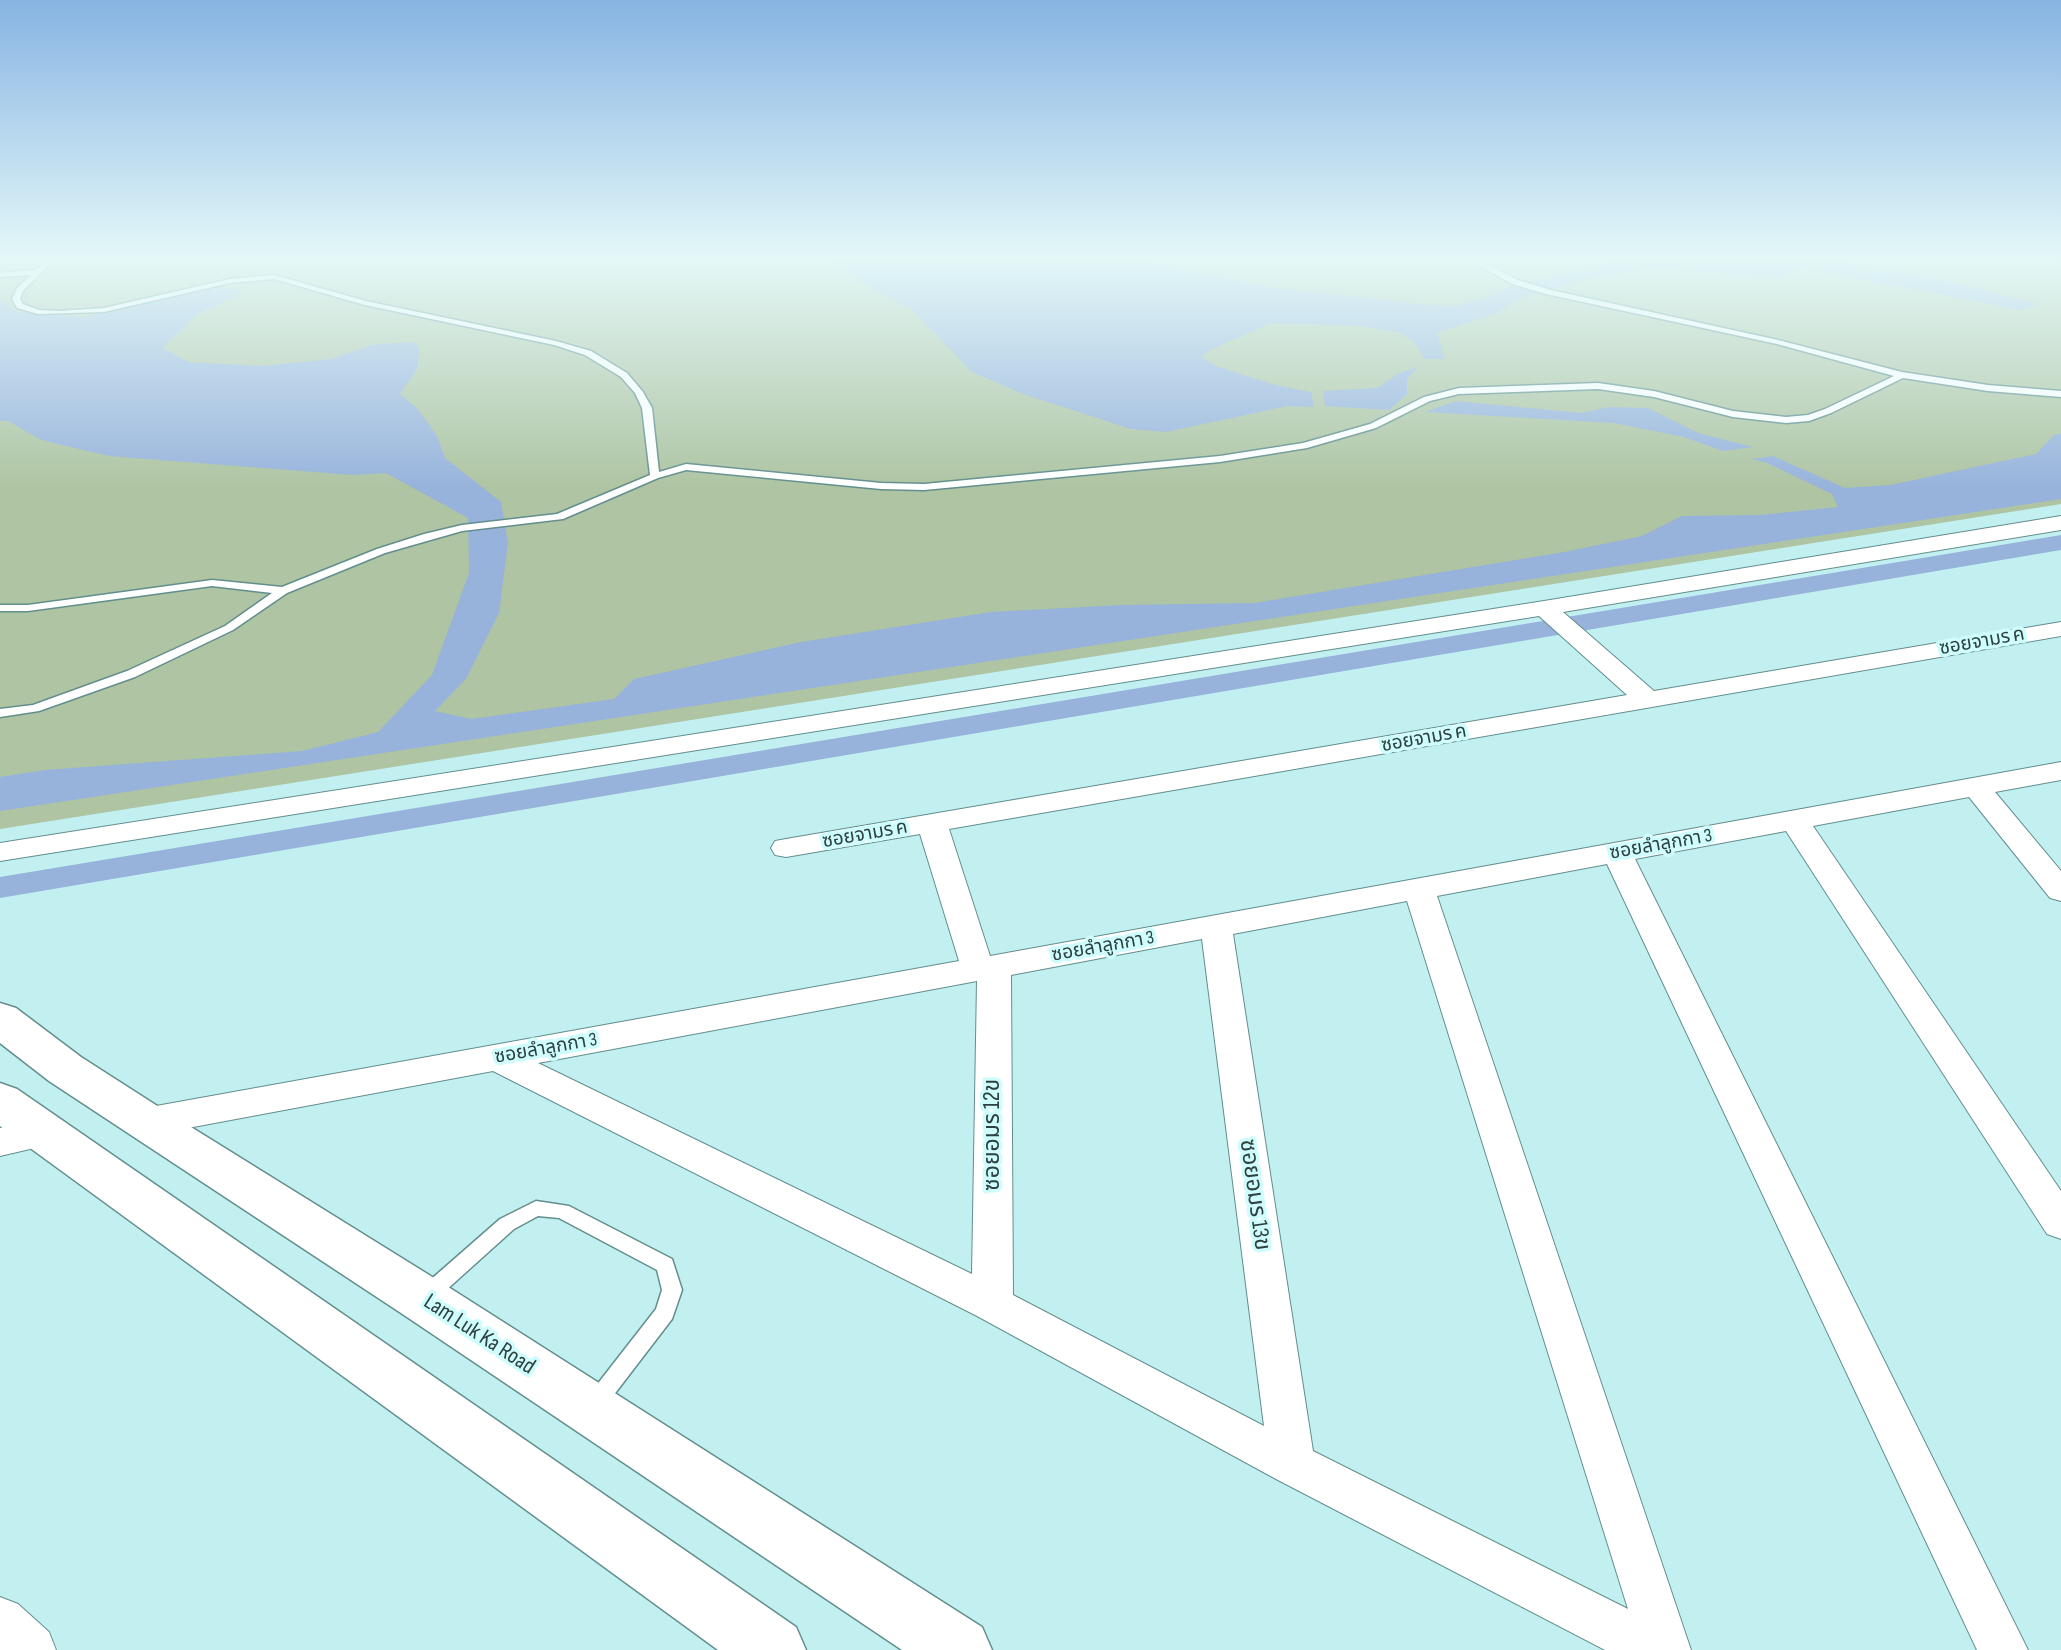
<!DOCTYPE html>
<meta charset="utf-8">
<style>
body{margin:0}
canvas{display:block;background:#c2f0f0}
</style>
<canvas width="2061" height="1650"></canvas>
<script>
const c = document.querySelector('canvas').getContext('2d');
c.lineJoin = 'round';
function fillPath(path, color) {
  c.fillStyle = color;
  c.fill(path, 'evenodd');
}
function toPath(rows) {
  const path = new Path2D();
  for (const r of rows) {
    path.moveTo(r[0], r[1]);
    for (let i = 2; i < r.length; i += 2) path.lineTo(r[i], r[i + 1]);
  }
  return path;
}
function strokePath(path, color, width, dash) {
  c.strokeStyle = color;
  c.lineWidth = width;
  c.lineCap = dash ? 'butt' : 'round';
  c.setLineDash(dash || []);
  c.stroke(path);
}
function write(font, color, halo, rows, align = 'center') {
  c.font = font + ' "Sofia Sans Condensed","Noto Sans Thai",sans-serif';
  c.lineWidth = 7;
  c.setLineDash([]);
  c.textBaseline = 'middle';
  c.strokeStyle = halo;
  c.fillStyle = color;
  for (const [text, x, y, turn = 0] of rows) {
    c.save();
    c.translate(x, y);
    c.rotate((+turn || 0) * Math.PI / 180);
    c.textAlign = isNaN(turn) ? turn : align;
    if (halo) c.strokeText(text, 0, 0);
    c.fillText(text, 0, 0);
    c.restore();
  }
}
fillPath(toPath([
 [0,257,2061,257,2061,504,0,829]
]), '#aec4a2');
fillPath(toPath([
 [828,257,1147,257,1155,264,1275,288,1418,304,1456,306,1493,295,1509,287,1615,262,1618,257,1819,257,1824,261,1848,263,1954,283,2038,304,2021,310,1802,268,1778,278,1676,269,1640,270,1594,277,1523,297,1497,313,1437,333,1445,359,1424,359,1415,343,1401,333,1362,326,1271,323,1212,349,1201,357,1216,366,1275,385,1311,392,1314,407,1288,406,1166,432,1131,429,1023,394,972,372,911,309,866,285],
 [221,287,241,290,236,297,197,314,163,348,188,362,262,366,330,359,376,344,415,342,420,352,417,369,400,394,417,408,437,436,445,458,501,502,508,543,499,613,466,679,435,711,471,719,614,699,634,679,801,642,991,612,1121,605,1254,603,1564,552,1642,536,1682,516,1760,515,1838,507,1832,494,1767,463,1752,459,1773,456,1845,488,1890,485,2036,454,2054,435,2061,433,2061,499,0,811,0,777,45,770,302,751,378,732,432,675,469,573,468,518,386,473,353,475,109,456,41,440,8,421,0,421,0,300,17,312,85,317],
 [1418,367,1407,379,1407,394,1389,410,1325,406,1323,391,1377,388,1399,373],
 [1456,401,1581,413,1609,407,1648,408,1698,433,1753,447,1723,451,1684,437,1614,423,1425,412],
 [2061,535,2061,550,0,898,0,877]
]), '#97b3db');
const service = toPath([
 [49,257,57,257,23,291,20,299,23,304,39,310,59,311,104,308,230,279,274,275,366,301,556,341,591,351,627,373,643,392,652,408,659,472,686,464,881,483,924,484,1220,456,1303,443,1370,424,1424,397,1459,388,1598,383,1654,391,1733,411,1786,417,1808,415,1825,409,1894,376,1777,344,1546,294,1512,284,1464,257,1473,257,1518,280,1551,290,1778,340,1902,372,1988,385,2061,391,2061,397,1988,391,1903,378,1831,413,1809,421,1786,423,1733,417,1654,397,1598,389,1459,394,1430,401,1376,428,1307,448,1220,462,924,490,881,489,686,470,658,478,563,519,462,531,385,553,287,593,233,630,135,677,39,711,0,717,0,709,33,705,127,671,225,626,272,593,212,586,28,611,0,611,0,605,28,605,212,580,282,587,377,549,424,534,462,525,557,514,650,475,642,408,635,393,621,377,585,355,554,345,365,305,274,279,230,283,104,312,38,314,17,308,12,299,17,288,31,275,0,277,0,273,36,270,49,257],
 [2056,257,2061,257,2061,260,2056,259,2056,257],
 [536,1201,569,1206,672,1259,682,1290,672,1319,603,1409,596,1411,589,1409,586,1402,589,1395,656,1309,662,1290,657,1270,559,1218,538,1216,514,1229,434,1301,427,1303,420,1301,417,1295,420,1289,500,1219,536,1201]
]);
const minor = toPath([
 [2061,516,2061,530,1563,612,1654,691,2061,622,2061,636,949,829,990,956,2061,762,2061,780,1995,792,2061,871,2061,901,2050,898,1969,797,1813,826,2061,1191,2061,1239,2047,1234,1786,831,1635,859,2028,1650,1977,1650,1607,864,1437,896,1691,1650,1605,1650,1276,1479,977,1316,493,1071,145,1136,132,1132,126,1122,132,1112,145,1108,959,961,920,834,786,857,775,855,771,848,775,841,786,839,1627,695,1539,616,0,861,0,843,1544,601,2061,516],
 [1407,901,1628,1609,1313,1451,1233,934,1407,901],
 [1202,939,1264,1426,1013,1295,1011,975,1202,939],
 [977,981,972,1274,538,1063,977,981],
 [43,1119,56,1123,62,1133,56,1143,0,1156,0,1128,43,1119],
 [0,1597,18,1604,49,1632,56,1650,0,1650,0,1597]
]);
const secondary = toPath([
 [0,1003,16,1008,81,1057,162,1109,442,1283,982,1627,992,1650,902,1650,404,1315,49,1081,0,1043,0,1003],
 [0,1083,17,1089,796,1627,806,1650,718,1650,0,1126,0,1083]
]);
strokePath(service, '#638e8e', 3);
strokePath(minor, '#638e8e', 2);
strokePath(secondary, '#638e8e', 3);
fillPath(service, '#fff');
fillPath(minor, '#fff');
fillPath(secondary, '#fff');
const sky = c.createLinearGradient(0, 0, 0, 488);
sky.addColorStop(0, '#87b4e3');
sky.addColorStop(0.53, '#e4f8f8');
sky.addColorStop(1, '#e4f8f800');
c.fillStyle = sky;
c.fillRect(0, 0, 2061, 488);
write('19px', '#2e4141', '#cffdfd', [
 ["ซอยจามร ค",1982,642,-10],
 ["ซอยจามร ค",1424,739,-10],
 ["ซอยจามร ค",865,835,-10],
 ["ซอยลำลูกกา 3",1661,845,-10],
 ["ซอยลำลูกกา 3",1103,947,-10],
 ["ซอยลำลูกกา 3",546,1049,-10]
]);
write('23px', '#2e4141', '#cffdfd', [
 ["ซอยอมร 12ข",993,1135,-90],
 ["ซอยอมร 13ข",1254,1195,82],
 ["Lam Luk Ka Road",479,1335,33]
]);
</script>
